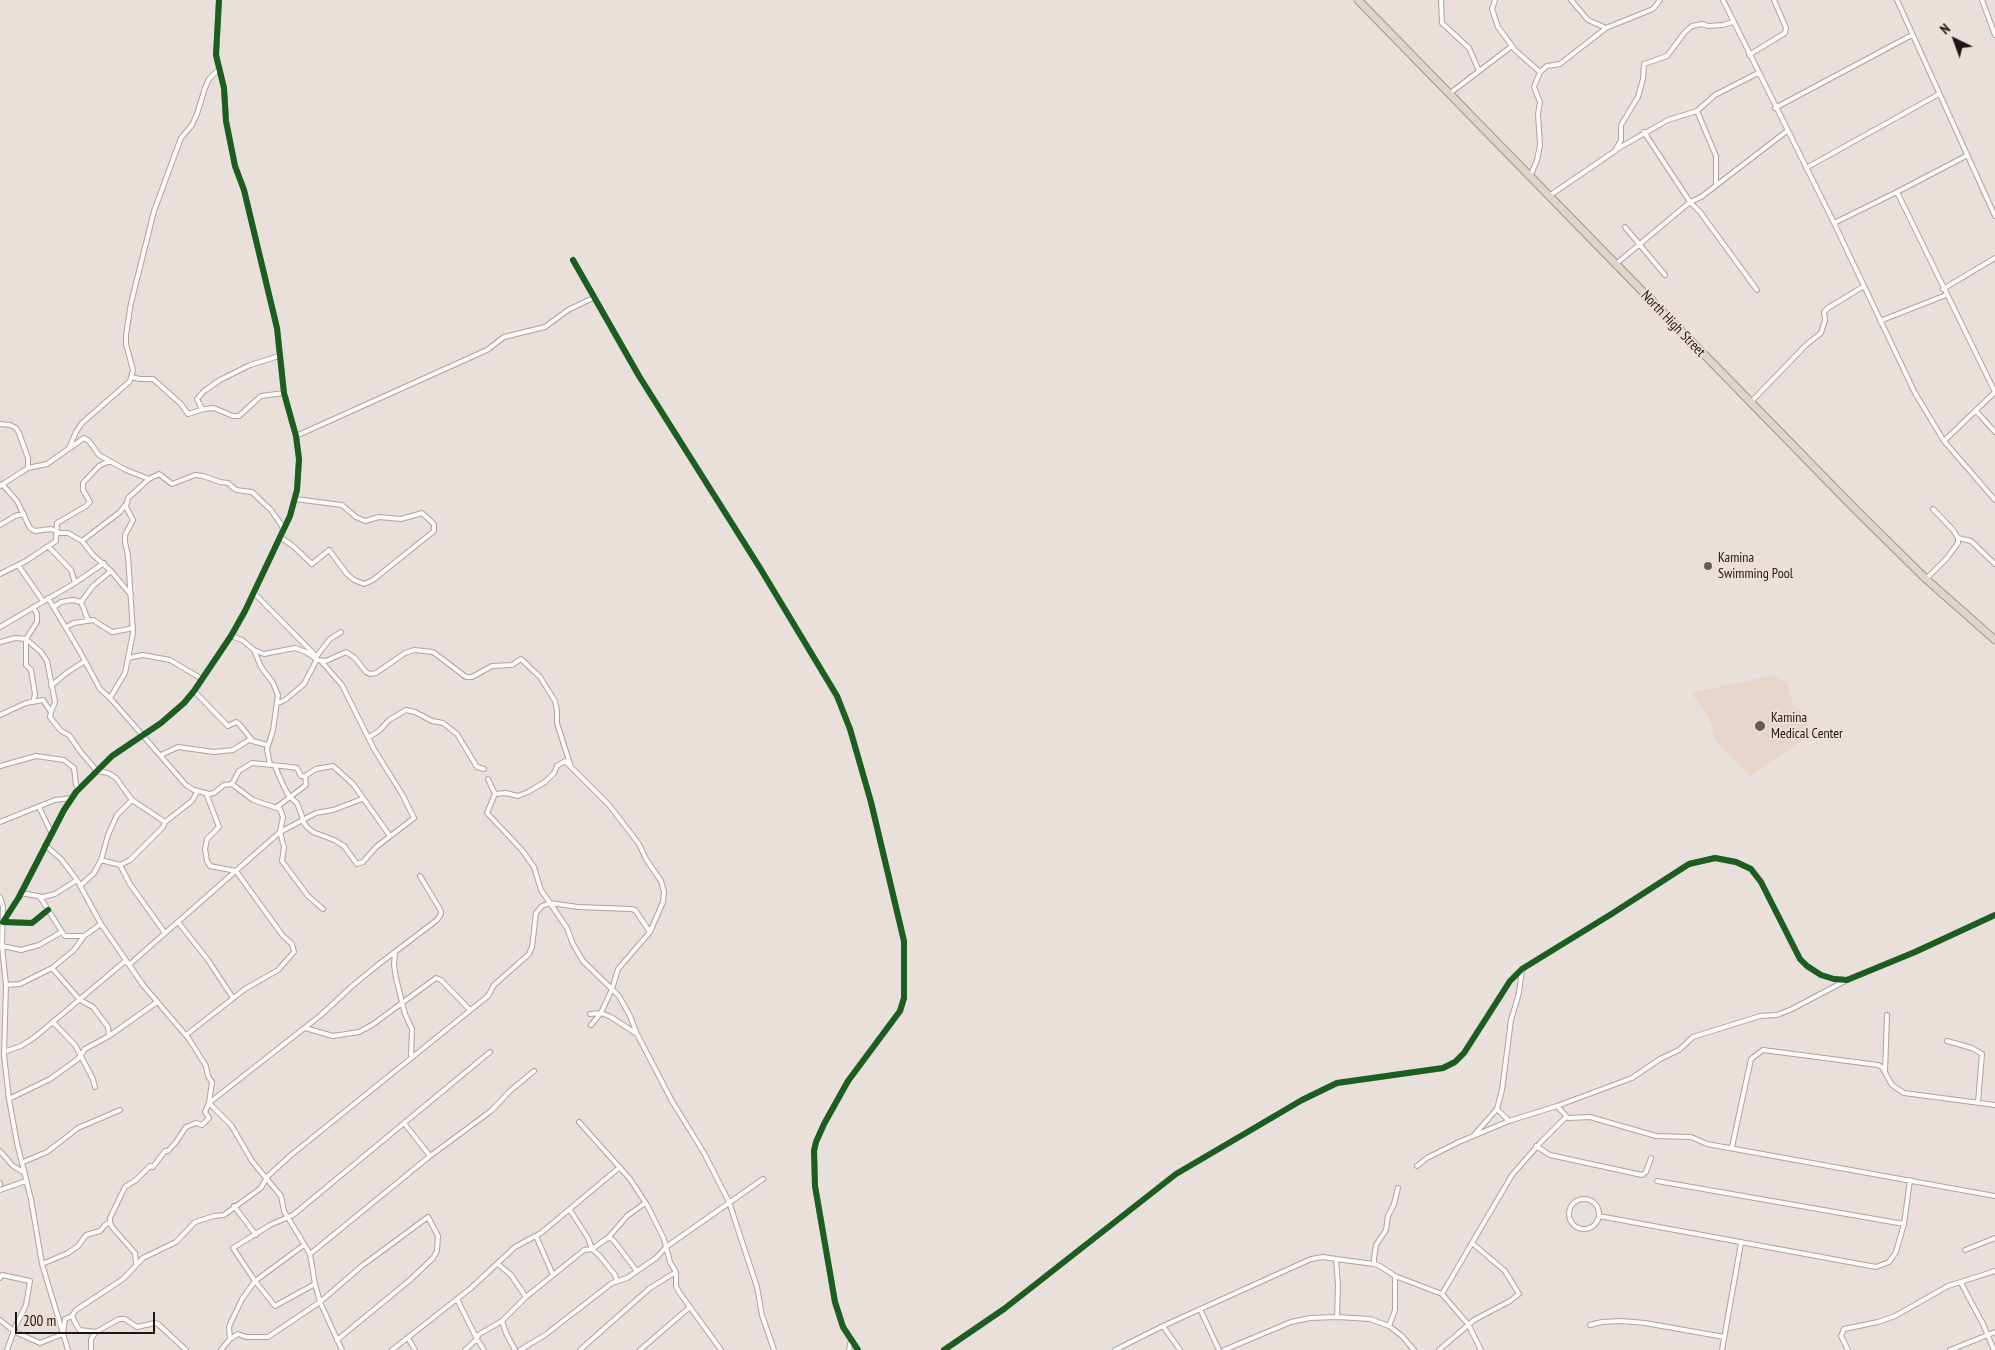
<!DOCTYPE html>
<style>
body{margin:0}
#map{position:relative;width:1995px;height:1350px;overflow:hidden;background:#e9e0db;font-family:"PT Sans Narrow",sans-serif}
canvas{display:block}
.north{position:absolute;left:1930px;top:15px;width:50px;height:50px;-webkit-text-stroke:4px #efded5;paint-order:stroke;rotate:318deg;font-size:14px;font-weight:700;line-height:20px;text-align:center;color:#1d1714}
.north::after{content:'';display:block;margin:auto;width:18px;height:22px;background:#1d1714;clip-path:polygon(50% 0,100% 100%,50% 72%,0 100%)}
.scale{position:absolute;left:15px;top:1312px;width:140px;height:22px;box-sizing:border-box;border:2px solid #1d1714;border-top:0;padding-left:6px;font-size:15px;line-height:18px;white-space:nowrap;color:#1d1714;-webkit-text-stroke:4px #efded5;paint-order:stroke}
</style>
<div id="map">
<canvas width="1995" height="1350"></canvas>
<div class="north">N</div>
<div class="scale">200 m</div>
</div>
<script>
const c = document.querySelector('canvas').getContext('2d');
c.lineJoin = 'round';
function fillPath(path, color) {
  c.fillStyle = color;
  c.fill(path, 'evenodd');
}
function toPath(rows) {
  const path = new Path2D();
  for (const r of rows) {
    if (r.length === 3) {
      path.moveTo(r[0] + r[2], r[1]);
      path.arc(r[0], r[1], r[2], 0, 2 * Math.PI);
      continue;
    }
    path.moveTo(r[0], r[1]);
    for (let i = 2; i < r.length; i += 2) path.lineTo(r[i], r[i + 1]);
  }
  return path;
}
function strokePath(path, color, width, dash) {
  c.strokeStyle = color;
  c.lineWidth = width;
  c.lineCap = dash ? 'butt' : 'round';
  c.setLineDash(dash || []);
  c.stroke(path);
}
function write(font, color, halo, rows, align = 'center') {
  c.font = font + ' "PT Sans Narrow",sans-serif';
  c.lineWidth = 4;
  c.setLineDash([]);
  c.textBaseline = 'middle';
  c.strokeStyle = halo;
  c.fillStyle = color;
  for (const [text, x, y, turn = 0] of rows) {
    c.save();
    c.translate(x, y);
    c.rotate((+turn || 0) * Math.PI / 180);
    c.textAlign = isNaN(turn) ? turn : align;
    if (halo) c.strokeText(text, 0, 0);
    c.fillText(text, 0, 0);
    c.restore();
  }
}
fillPath(toPath([
 [1775,675,1787,684,1794,708,1799,709,1808,721,1810,735,1750,776,1724,750,1713,737,1714,730,1706,713,1691,693]
]), '#e7d5cc');
const minor = toPath([
 [1441,0,1442,23,1469,48,1479,71],
 [1495,0,1492,9,1498,27,1515,50,1540,72],
 [1571,0,1588,20,1606,28],
 [1723,0,1834,223,1915,393,1944,441,1995,500],
 [1897,0,1995,216],
 [1982,0,1995,35],
 [1749,55,1785,33,1786,28,1774,0],
 [1449,94,1512,46],
 [1775,108,1912,35],
 [1697,111,1716,156,1716,185],
 [1644,132,1690,202,1700,212,1757,290],
 [1617,149,1668,120,1697,111,1715,95,1758,73],
 [1806,168,1939,94],
 [1530,177,1537,160,1540,145,1538,114,1540,102,1534,87,1540,72,1547,66,1560,64,1606,28,1653,9,1660,0],
 [1897,192,1966,156],
 [1549,196,1615,151,1621,140,1621,125,1638,97,1643,79,1644,64,1667,56,1685,32,1692,26,1702,24,1708,26,1723,25,1733,22],
 [1834,223,1897,192,1995,392],
 [1625,227,1665,275],
 [573,260,639,376,760,568,837,696,850,729,871,802,904,941,904,998,900,1011,848,1081,824,1124,816,1142,814,1151,815,1186,835,1302,843,1327,858,1350],
 [1616,264,1690,202,1701,197,1787,131],
 [1943,289,1995,258],
 [1880,321,1946,295],
 [131,377,140,379,153,379,181,404,188,414,204,409,214,408,233,416,239,416,261,396,284,393],
 [1750,403,1806,345,1821,333,1825,320,1824,312,1828,308,1864,286],
 [202,409,197,399,204,391,220,380,250,365,279,356],
 [1976,411,1995,432],
 [0,424,10,425,16,428,19,433,28,458,28,468],
 [296,436,487,350,504,337,545,327,568,310,593,298],
 [1944,441,1995,392],
 [69,448,76,432,82,423,130,381,133,370,126,344,126,335,131,303,154,211,181,138,192,125,197,114,205,88,209,79,219,69],
 [149,479,128,498,126,507,133,520,125,535,125,542,128,556,133,633,125,673,110,698,186,785,194,790,209,794,214,793,224,785,232,784,253,800,280,809,283,817,280,832,284,847,282,861,308,896,323,909],
 [2,484,17,501,30,528,35,531,51,529,58,532],
 [0,486,28,468,47,464,84,438,89,441,99,455,126,470,149,479,159,474,172,484,195,475,203,476,220,482,228,483,236,490,252,492,271,510,282,526,283,530],
 [125,505,120,512,82,541,93,555,111,571,131,595],
 [0,525,15,516,24,514],
 [58,533,68,533,82,541],
 [280,537,293,546,312,564,329,550,347,574,354,580,364,584,373,580,434,531,434,524,422,513,401,519,379,517,365,521,356,517,342,505,295,499],
 [1958,538,1971,541,1995,564],
 [49,547,71,570,75,583],
 [18,565,43,601],
 [0,574,26,561,56,541,57,523,86,506,90,502,83,490,83,483,99,466,109,461],
 [1926,579,1947,558,1958,543,1958,538,1953,530,1933,509],
 [254,593,316,656],
 [48,598,79,650,100,689,110,698],
 [81,602,93,586,111,571],
 [33,607,37,614,37,622,26,639,41,652,47,661,55,702,51,712],
 [54,607,61,602,73,600,81,602,88,620],
 [0,627,75,583,104,563],
 [66,627,74,623,93,620,112,632,129,629,133,626],
 [231,636,242,640,254,650,264,654,295,648,306,652,318,660,326,661,346,652,355,658,366,672,370,674,376,673,405,653,414,650,433,652,466,677,472,677,492,666,512,665,521,659,540,677,555,701,557,711,557,723,571,767],
 [0,642,15,638,26,639,26,665,31,670,35,694,33,702],
 [254,650,261,667,273,683,278,695,273,730,267,749,270,765],
 [316,657,330,639,341,632],
 [128,658,143,655,170,660,202,679],
 [51,686,65,674,85,661],
 [194,691,228,726,236,722,239,724,252,740],
 [278,703,285,700,304,684,317,659],
 [0,715,26,703,43,700,51,712,50,717,53,721,61,731,69,735,80,751,97,771,108,773,116,778,132,800,165,822],
 [369,737,379,731,389,720,406,710,415,712,432,721,443,723,457,734,477,767,484,769],
 [161,755,178,747,214,752,233,750,249,740,267,745],
 [0,766,36,756,64,760,74,768,76,785,79,789],
 [275,766,283,785,289,796,297,803,303,819],
 [488,779,495,794,487,813,522,850,534,867,541,890,567,928,573,944,583,961,619,996,630,1016,637,1034,672,1101,704,1153,729,1202,757,1287,762,1315,774,1350],
 [232,784,239,771,252,763,291,767,297,768,301,776,305,776,316,769,333,766,353,784,390,836],
 [495,794,506,793,518,796,528,792,545,782,554,773,557,766,565,761,609,805,639,844,646,859,661,881,664,892,663,902,650,932,618,969,612,989,601,1013,591,1025],
 [39,807,52,834],
 [277,807,306,785,305,776],
 [302,820,307,827,313,832,334,840,344,846,357,864,363,862,376,847,414,818,402,794,374,749,342,685,321,661],
 [0,822,55,800,72,798],
 [101,860,120,865,130,860,163,827,165,822,192,801,197,792],
 [120,865,130,884,165,933],
 [80,886,94,873,101,860,108,835,117,815,132,800],
 [21,893,43,897,55,894,77,880],
 [0,897,3,907,2,946,6,985,4,1055,9,1099,17,1143,31,1199,42,1264,68,1350],
 [40,897,62,932],
 [48,910,32,923,3,922,19,897,64,810,76,792,112,756,161,723,184,703,194,691,231,636,245,611,290,516,297,490,299,459,296,436,284,393,277,328,244,190,235,166,226,121,224,88,216,55,219,0],
 [178,922,208,960,233,998],
 [2,946,21,950,39,945,60,933,62,932,65,936,84,936],
 [395,952,394,965,396,978,405,1014,412,1029,411,1057],
 [52,968,74,950,84,936,101,924],
 [6,985,20,984,52,968,80,1000,93,1007,108,1027,109,1036],
 [590,1014,601,1013,611,1017,637,1034],
 [53,1022,75,1045,93,1079,95,1087],
 [305,1028,333,1036,359,1032,372,1025,436,978,441,980,470,1010],
 [186,1035,245,989,278,970,294,952,292,944,283,936,236,871,210,866,207,861,205,849,207,839,219,827,206,793],
 [1947,1041,1972,1048,1982,1054,1978,1102],
 [4,1052,21,1046,35,1037,124,962,130,964,280,832,316,813,333,810,362,799],
 [1885,1072,1887,1015],
 [9,1099,50,1079,78,1059,85,1049,109,1036,157,1002],
 [209,1103,321,1015,351,987,379,964,437,920,441,914,441,911,420,876],
 [209,1103,231,1125,252,1161,281,1196,284,1211,310,1254,315,1284,320,1302,342,1350],
 [1557,1106,1632,1078,1660,1059,1679,1050,1693,1037,1760,1016,1777,1015,1792,1009,1845,981],
 [1497,1109,1509,1121,1557,1106,1568,1118,1590,1117,1656,1136,1691,1137,1707,1144,1995,1196],
 [579,1122,630,1179,647,1205,664,1239,670,1262,676,1272,676,1286,679,1292,721,1350],
 [404,1123,430,1156],
 [1474,1135,1497,1109,1502,1090,1511,1020,1519,993,1522,969],
 [1536,1146,1550,1155,1642,1175,1646,1172,1651,1158],
 [1732,1147,1751,1059,1763,1050,1878,1065,1882,1067,1892,1085,1904,1093,1995,1105],
 [0,1151,13,1166,25,1173],
 [23,1162,47,1152,78,1128,120,1110],
 [1417,1166,1427,1158,1459,1142,1509,1121],
 [1657,1181,1904,1224],
 [0,1183,0,1185],
 [0,1190,26,1181],
 [1584,1214,15],
 [234,1206,256,1235],
 [570,1210,588,1238,592,1249,609,1237,627,1216,645,1203],
 [1599,1216,1876,1267,1889,1262,1896,1252,1904,1224,1910,1180],
 [110,1222,112,1227,135,1253,136,1263],
 [536,1236,553,1275],
 [609,1237,614,1241,636,1270],
 [1965,1250,1995,1238],
 [310,1254,430,1156,491,1111,510,1091,534,1071],
 [1336,1259,1374,1264],
 [42,1264,68,1253,78,1246,86,1235,100,1231,105,1225,110,1222,110,1218,125,1187,136,1180,150,1166,153,1167,165,1151,168,1151,176,1142,186,1127,196,1123,202,1125,209,1118,205,1112,209,1103,212,1082,208,1076,206,1066,189,1039,143,985,101,924,77,880,61,859,45,845],
 [498,1264,511,1275,526,1297],
 [1395,1276,1442,1294,1468,1324,1481,1350],
 [0,1278,2,1275,30,1281,26,1305,16,1325,7,1350],
 [1961,1283,1983,1324,1994,1350],
 [315,1284,275,1306,255,1281,233,1248,270,1225,293,1215,490,1052],
 [1442,1294,1512,1175,1540,1143,1566,1117],
 [457,1299,476,1337],
 [1200,1309,1219,1350],
 [72,1316,78,1328,80,1330,96,1332],
 [0,1320,15,1332,40,1343,63,1334,65,1319,72,1316,76,1310,123,1279,143,1258,176,1242,195,1222,214,1216,224,1215,261,1188,267,1177,291,1155,488,996,494,985,529,954,532,947,536,913,542,906,550,903,578,907,631,909,635,910,650,932],
 [502,1321,506,1333,515,1350],
 [1590,1325,1602,1322,1621,1321,1645,1323,1724,1337],
 [1163,1326,1180,1350],
 [1389,1326,1395,1310,1395,1276,1380,1266,1374,1264,1374,1258,1376,1245,1386,1230,1388,1216,1394,1204,1398,1188],
 [408,1338,415,1350],
 [230,1339,229,1327,232,1320,242,1299,255,1281,304,1245],
 [91,1350,91,1339,96,1332,119,1319,125,1319,137,1327,155,1323,158,1324,186,1350],
 [221,1350,230,1339,238,1334,246,1337,268,1337,320,1302,363,1265,428,1217,438,1236,437,1251,433,1258,410,1280,337,1340],
 [392,1350,471,1288,515,1247,541,1233,620,1167],
 [465,1350,477,1339],
 [484,1350,477,1339,478,1335,502,1321,526,1297,584,1250,592,1249,599,1255,615,1275,617,1281],
 [520,1350,545,1335,612,1283,627,1278,656,1258,666,1247,763,1179],
 [580,1350,650,1288,676,1272],
 [640,1350,690,1307],
 [849,1350,851,1340],
 [944,1350,1004,1309,1176,1174,1302,1100,1337,1083,1443,1068,1455,1062,1464,1053,1510,981,1522,969,1613,913,1689,864,1715,858,1736,862,1751,869,1761,882,1800,959,1807,966,1821,975,1834,979,1847,980,1915,952,1995,915],
 [1115,1350,1163,1326,1311,1259,1323,1257,1336,1259,1338,1285,1337,1317],
 [1224,1350,1291,1322,1310,1318,1337,1317,1370,1319,1389,1326,1402,1336,1414,1350],
 [1439,1350,1474,1320,1510,1301,1519,1294,1505,1271,1472,1243],
 [1722,1350,1741,1243],
 [1848,1350,1841,1336,1844,1329,1878,1322,1895,1316,1948,1286,1995,1271],
 [1950,1350,1995,1332]
]);
const trunk = toPath([
 [1358,0,1856,510,1926,579,1995,640]
]);
strokePath(minor, '#aba4a0', 6);
strokePath(trunk, '#a09487', 9);
strokePath(minor, '#fcfafa', 4);
strokePath(trunk, '#ddd6cd', 7);
strokePath(toPath([
 [573,260,639,376,760,568,837,696,850,729,871,802,904,941,904,998,900,1011,848,1081,824,1124,816,1142,814,1151,815,1186,835,1302,843,1327,858,1350],
 [48,910,32,923,3,922,19,897,64,810,76,792,112,756,161,723,184,703,194,691,231,636,245,611,290,516,297,490,299,459,296,436,284,393,277,328,244,190,235,166,226,121,224,88,216,55,219,0],
 [944,1350,1004,1309,1176,1174,1302,1100,1337,1083,1443,1068,1455,1062,1464,1053,1510,981,1522,969,1613,913,1689,864,1715,858,1736,862,1751,869,1761,882,1800,959,1807,966,1821,975,1834,979,1847,980,1915,952,1995,915]
]), '#1b5e20', 6);
for (const [x, y, r, color] of [
 [1708,566,5,"#645d5a"],
 [1760,726,6,"#645d5a"]
]) {
  const dot = new Path2D();
  dot.arc(x, y, r, 0, 2 * Math.PI);
  c.fillStyle = color;
  c.fill(dot);
  strokePath(dot, '#efded5', 2);
}
write('14px', '#1d1714', '#efded5', [
 ["North High Street",1673,324,46]
]);
write('14px', '#1d1714', '#efded5', [
 ["Kamina",1718,558],
 ["Swimming Pool",1718,574],
 ["Kamina",1771,718],
 ["Medical Center",1771,734]
], 'left');
</script>
